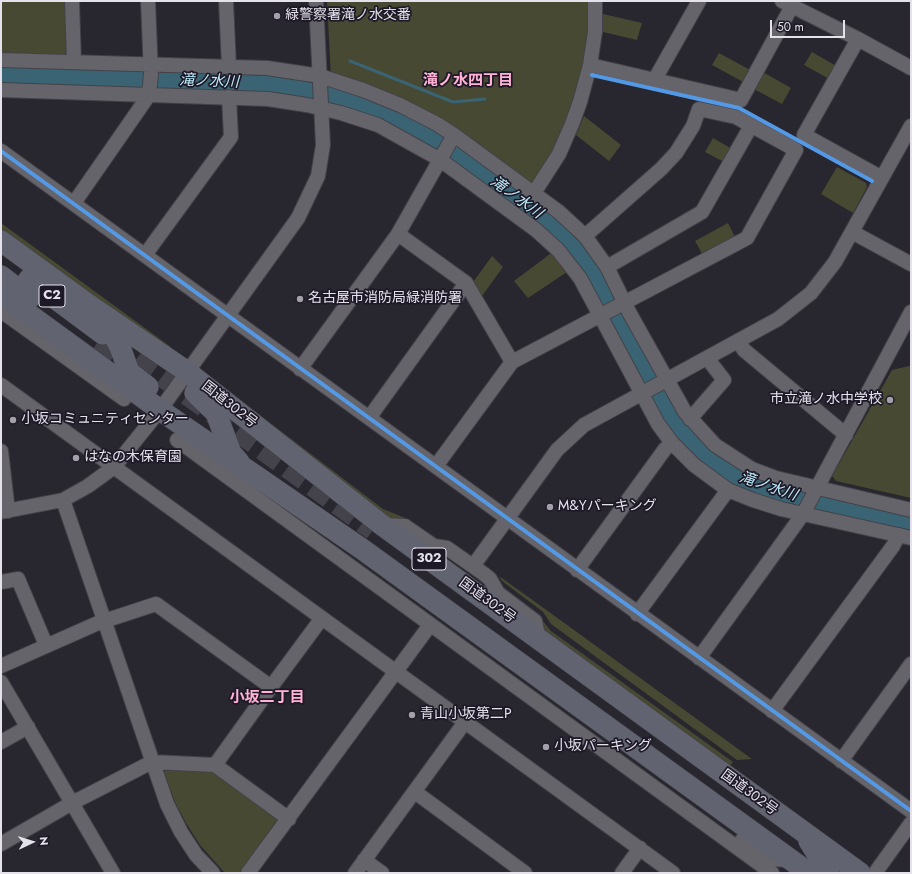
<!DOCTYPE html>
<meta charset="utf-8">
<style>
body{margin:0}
#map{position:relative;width:912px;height:874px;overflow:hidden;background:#28262e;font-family:Jost,sans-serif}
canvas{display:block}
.frame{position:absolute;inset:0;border:2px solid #e5e2ec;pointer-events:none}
.north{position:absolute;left:12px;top:822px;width:40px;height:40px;-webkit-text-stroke:3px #1e1927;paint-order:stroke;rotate:86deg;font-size:11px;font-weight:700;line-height:16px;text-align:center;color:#e5e2ec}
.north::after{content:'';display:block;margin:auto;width:14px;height:18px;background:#e5e2ec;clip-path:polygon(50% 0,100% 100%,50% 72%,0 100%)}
.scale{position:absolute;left:770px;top:20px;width:75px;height:18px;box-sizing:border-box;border:2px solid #e5e2ec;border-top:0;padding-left:5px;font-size:12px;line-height:14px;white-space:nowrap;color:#e5e2ec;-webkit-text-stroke:3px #1e1927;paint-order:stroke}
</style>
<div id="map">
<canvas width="912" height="874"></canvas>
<div class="frame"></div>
<div class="north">N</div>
<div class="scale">50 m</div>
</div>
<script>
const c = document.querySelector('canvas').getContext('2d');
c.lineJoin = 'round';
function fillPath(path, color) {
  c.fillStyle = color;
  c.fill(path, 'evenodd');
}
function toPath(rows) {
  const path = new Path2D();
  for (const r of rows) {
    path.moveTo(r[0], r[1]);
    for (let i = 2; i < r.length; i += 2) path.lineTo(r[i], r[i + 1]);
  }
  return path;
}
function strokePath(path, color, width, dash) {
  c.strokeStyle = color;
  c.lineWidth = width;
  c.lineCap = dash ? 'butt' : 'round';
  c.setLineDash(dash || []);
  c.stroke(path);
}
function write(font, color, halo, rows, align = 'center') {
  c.font = font + ' Jost,"Noto Sans JP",sans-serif';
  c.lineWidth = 3.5;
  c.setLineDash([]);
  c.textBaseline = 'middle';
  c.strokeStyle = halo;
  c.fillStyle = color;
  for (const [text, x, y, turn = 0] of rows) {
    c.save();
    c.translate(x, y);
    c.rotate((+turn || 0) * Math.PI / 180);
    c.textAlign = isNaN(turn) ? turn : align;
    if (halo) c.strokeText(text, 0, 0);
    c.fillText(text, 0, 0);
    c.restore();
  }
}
fillPath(toPath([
 [1,1,70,1,68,59,5,57,1,52],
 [327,1,590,1,586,63,563,134,535,185,527,185,484,153,331,78],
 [603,14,642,23,637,40,603,32],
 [812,52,838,67,831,80,804,65],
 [719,53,752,71,745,83,712,65],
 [761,71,791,88,782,104,752,88],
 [584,116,621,145,609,161,576,135],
 [713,138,734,150,726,163,705,152],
 [837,167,866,183,867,187,853,213,821,194],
 [1,223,171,347,168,352,1,231],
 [728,223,736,239,704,257,695,241],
 [554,251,570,270,528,298,514,281],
 [492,256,503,267,479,300,471,285],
 [909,366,911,367,911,498,836,481,832,476,892,370],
 [214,380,383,509,403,517,433,539,444,542,452,547,433,543,402,522,383,518,211,383],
 [499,576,534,601,752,759,737,760,551,624,543,612,502,581],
 [538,615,551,631,733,762,727,770,547,637],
 [169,767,215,768,277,815,277,820,240,872,225,873,200,845,186,823,175,802,164,772]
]), '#474932');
strokePath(toPath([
 [350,61,453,102,485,99]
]), '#3a6473', 3);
strokePath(toPath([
 [1,75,274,85,336,96,396,117,453,152,549,222,575,247,594,273,666,409,689,441,704,456,731,474,770,491,911,524]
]), '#3a6473', 18);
strokePath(toPath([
 [112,340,373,530],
 [95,346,122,365]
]), '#44424a', 21, [21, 10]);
const minor = toPath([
 [72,1,74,62],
 [226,1,229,67],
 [782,1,858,39,911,68],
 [858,39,804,135,882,178],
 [1,60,267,68,320,76,363,90,400,105,437,124,454,135,559,212,585,236,607,267,629,312,685,412,715,445,752,469,776,478,911,510],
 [590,65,741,100,792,6],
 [655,79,699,1],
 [1,90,268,99,307,105,341,113,378,125,439,159,536,230,558,250,580,278,658,424,672,443,694,465,728,490,753,500,781,509,911,538],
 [1,151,911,811],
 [534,193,559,154,572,124,580,102,590,65,595,32,595,1],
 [74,203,149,95,151,74,148,1],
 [852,232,911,264],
 [398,234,466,283,512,362],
 [145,255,231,137,229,97],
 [607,267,702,212,751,126],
 [1,311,124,399],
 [738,341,744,350,846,435],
 [300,369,398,234,454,135],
 [1,385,673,873],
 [369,418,466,283],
 [690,419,724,380,707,358],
 [177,440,772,873],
 [1,451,8,511],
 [436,466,512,362,747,238,796,150,736,117,699,109,693,126,676,153,661,169,585,236],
 [63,500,167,804,181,832,196,855,213,873],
 [1,512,63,500,88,486,114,467,160,410,298,218,318,176,323,145,316,1],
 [383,525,405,526,434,546,447,548,484,574,490,579,498,593,535,621,539,640],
 [473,566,557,450,584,425,778,319,811,293,835,262,911,126],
 [577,570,665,449,672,443],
 [1,582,18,579,46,645],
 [637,614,728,490],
 [699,658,803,514,911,312],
 [1,666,98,623,156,604,271,687,322,618],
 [1,682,113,873],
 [772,711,893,546,899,535],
 [1,742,28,727],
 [841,761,911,664],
 [215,765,271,687],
 [415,792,525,873],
 [742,840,771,859,789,860],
 [1,844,72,803,152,762,215,765,289,819],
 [364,860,382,873],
 [248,873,430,625],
 [355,873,465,722],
 [622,873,640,848],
 [875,873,911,823]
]);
const highway = toPath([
 [1,241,89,305,186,371,382,525,860,873],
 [1,276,30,298],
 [29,279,103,334],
 [1,294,160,410,362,549,809,873],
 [101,319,112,332,120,347,129,372,148,387],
 [195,393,216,413,231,453,239,462],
 [809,841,829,873]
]);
strokePath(minor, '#434249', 16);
strokePath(highway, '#434249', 22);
strokePath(minor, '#65646a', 14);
strokePath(highway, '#616470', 21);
strokePath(toPath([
 [592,75,739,108,872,181],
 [1,151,911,811]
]), '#5399e6', 4);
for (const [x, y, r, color] of [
 [277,16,4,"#a3a0aa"],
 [300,299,4,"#a3a0aa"],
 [890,400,4,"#a3a0aa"],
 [13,420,4,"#a3a0aa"],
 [76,458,4,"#a3a0aa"],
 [550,507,4,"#a3a0aa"],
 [412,715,4,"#a3a0aa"],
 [546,747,4,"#a3a0aa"]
]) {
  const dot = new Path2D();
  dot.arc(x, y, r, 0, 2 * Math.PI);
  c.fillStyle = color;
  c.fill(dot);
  strokePath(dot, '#1e1927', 1.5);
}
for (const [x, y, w] of [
 [52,296,26],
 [429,559,34]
]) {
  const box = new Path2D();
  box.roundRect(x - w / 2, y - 11, w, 22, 3);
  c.fillStyle = '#1e1927';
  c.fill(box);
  strokePath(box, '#e5e2ec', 1);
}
write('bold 13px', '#e5e2ec', null, [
 ["C2",52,296],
 ["302",429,559]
]);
write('14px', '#e5e2ec', '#1e1927', [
 ["緑警察署滝ノ水交番",285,16],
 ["名古屋市消防局緑消防署",308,299],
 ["市立滝ノ水中学校",882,400,"right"],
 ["小坂コミュニティセンター",21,420],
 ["はなの木保育園",84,458],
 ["M&Yパーキング",558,507],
 ["青山小坂第二P",420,715],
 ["小坂パーキング",554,747]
], 'left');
write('14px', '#e5e2ec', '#1e1927', [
 ["国道302号",229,405,38],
 ["国道302号",487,601,36],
 ["国道302号",749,793,36]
]);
write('bold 15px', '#ffb2d5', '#1e1927', [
 ["滝ノ水四丁目",468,81],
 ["小坂二丁目",267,698]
]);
write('italic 15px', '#bdebfb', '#1e1927', [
 ["滝ノ水川",209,82,2],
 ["滝ノ水川",516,198,36],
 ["滝ノ水川",768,487,19]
]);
</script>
